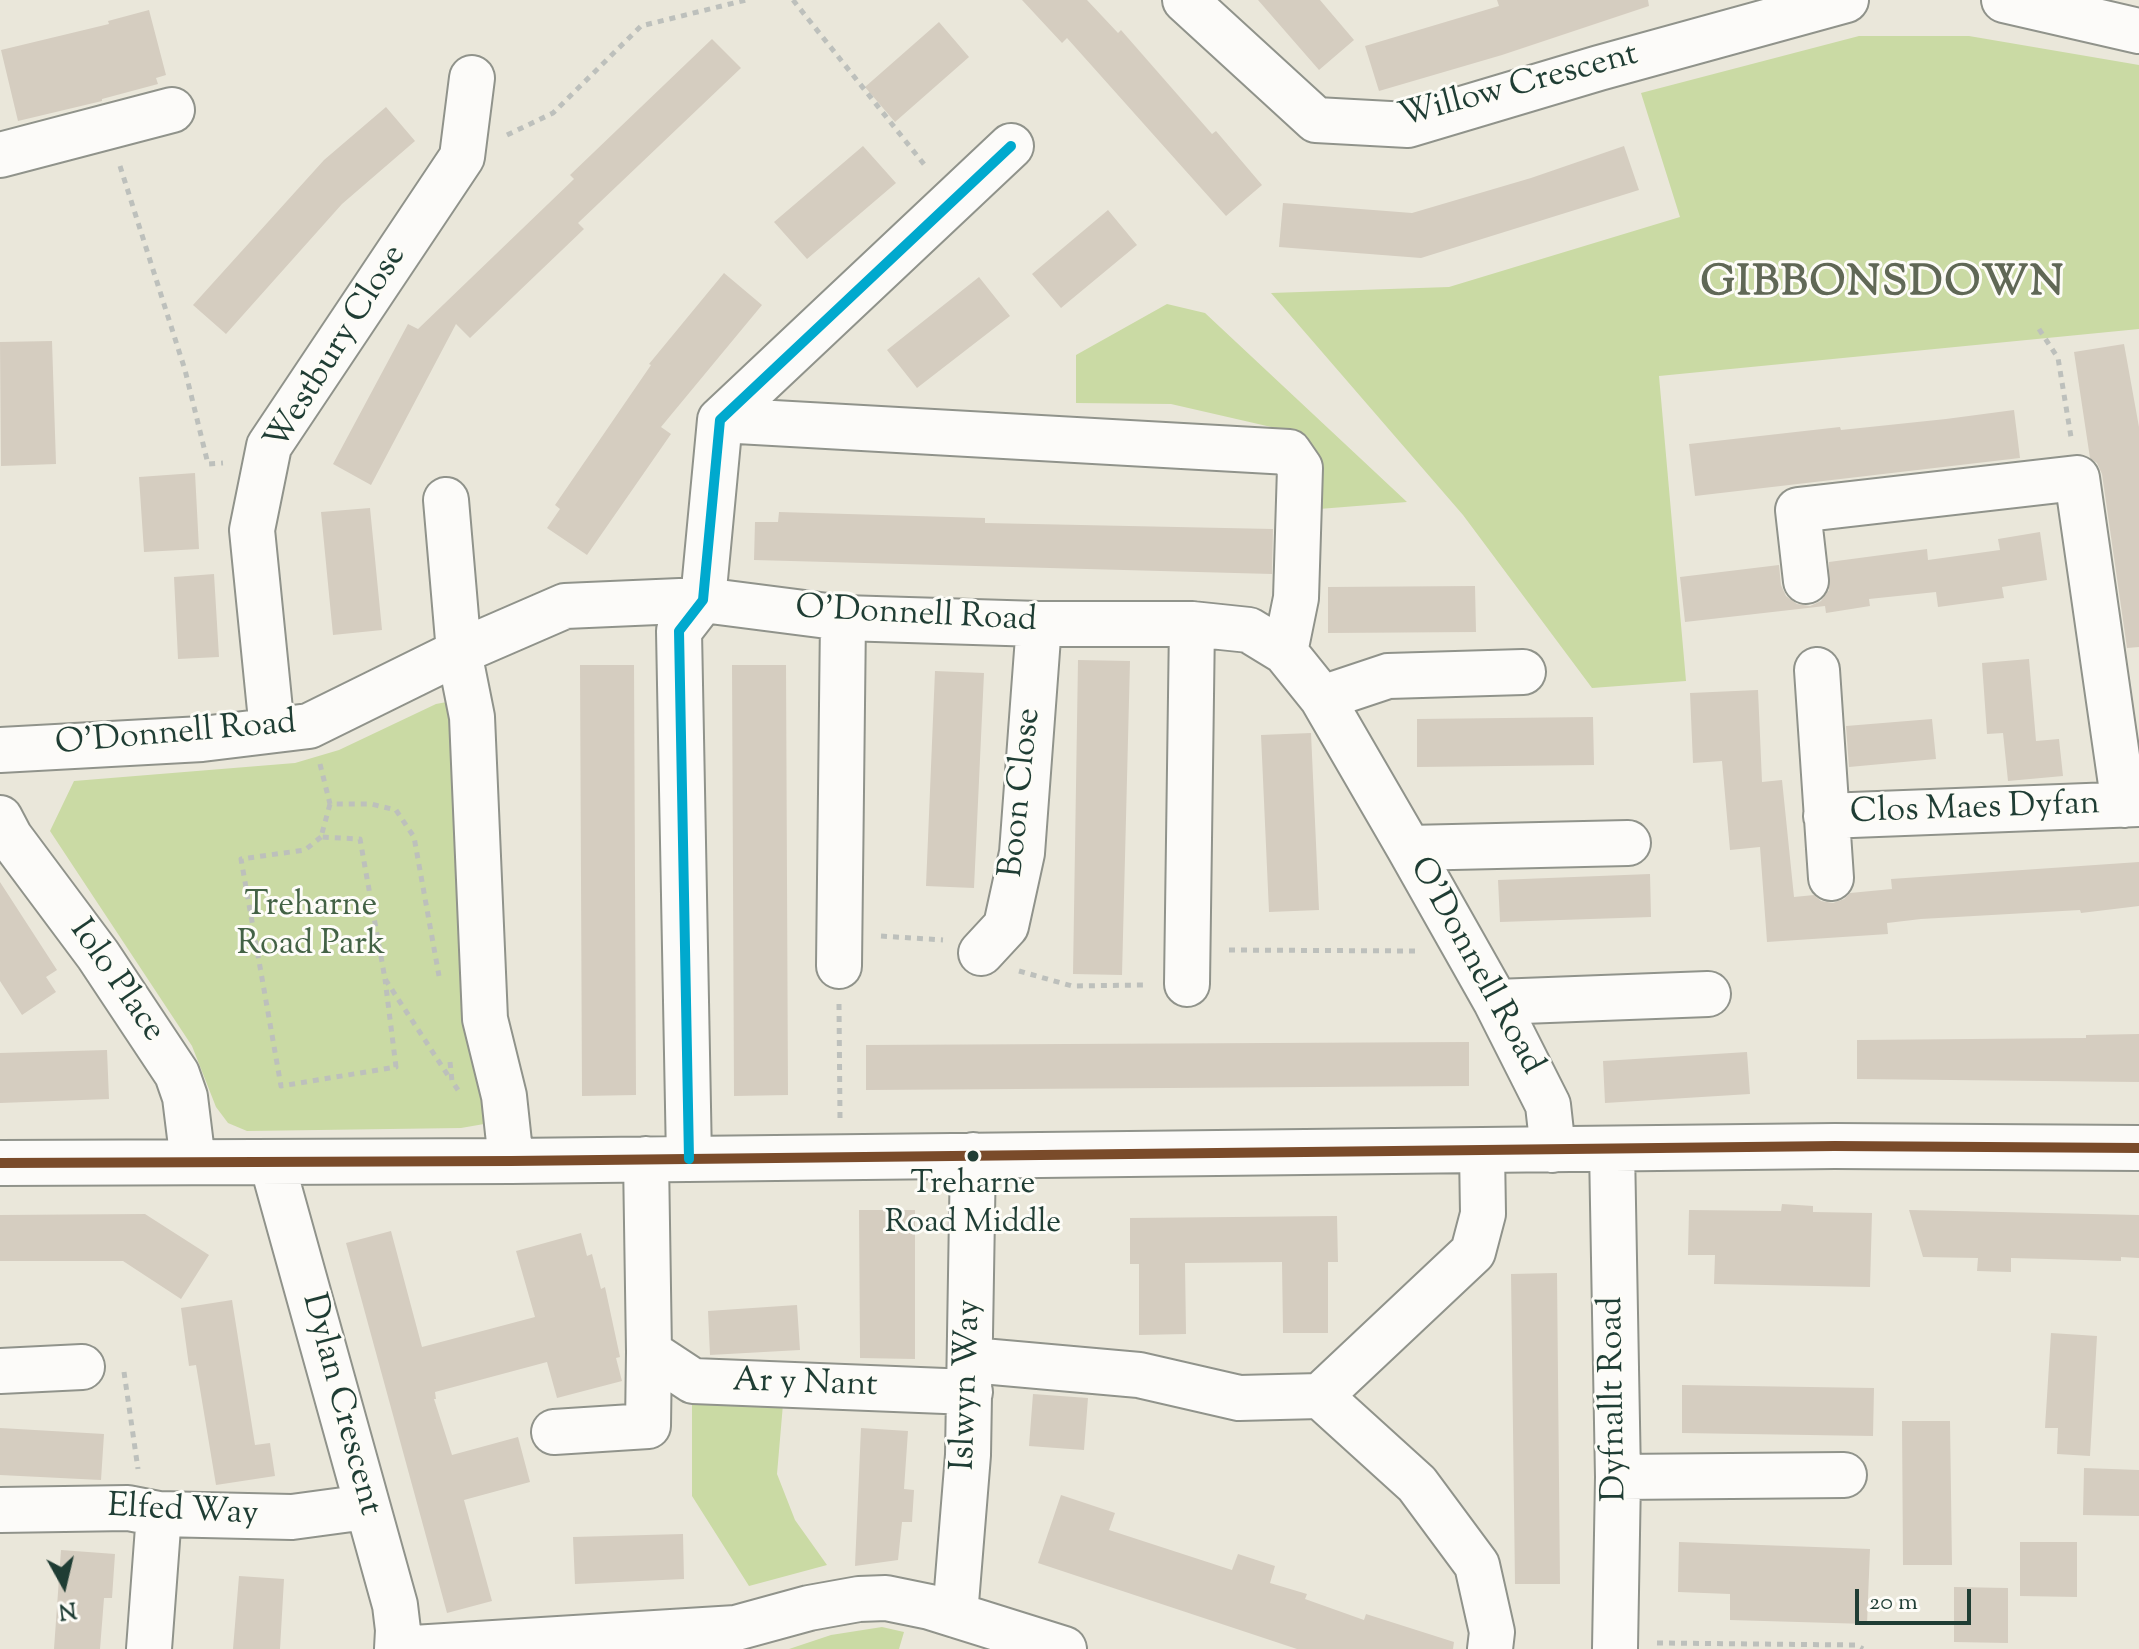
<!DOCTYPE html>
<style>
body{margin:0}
#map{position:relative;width:2139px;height:1649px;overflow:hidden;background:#eae7da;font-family:"Sorts Mill Goudy",serif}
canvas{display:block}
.north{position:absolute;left:24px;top:1545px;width:80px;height:80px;-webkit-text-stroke:6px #fdfcf7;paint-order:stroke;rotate:172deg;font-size:22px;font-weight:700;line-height:32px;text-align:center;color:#1f3d34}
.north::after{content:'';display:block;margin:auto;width:28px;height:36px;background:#1f3d34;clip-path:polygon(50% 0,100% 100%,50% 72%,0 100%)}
.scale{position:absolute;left:1855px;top:1589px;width:116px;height:36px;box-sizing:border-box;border:4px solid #1f3d34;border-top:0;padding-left:10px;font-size:24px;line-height:28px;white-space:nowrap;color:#1f3d34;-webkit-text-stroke:6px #fdfcf7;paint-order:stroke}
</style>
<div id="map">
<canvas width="2139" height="1649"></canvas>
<div class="north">N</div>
<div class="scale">20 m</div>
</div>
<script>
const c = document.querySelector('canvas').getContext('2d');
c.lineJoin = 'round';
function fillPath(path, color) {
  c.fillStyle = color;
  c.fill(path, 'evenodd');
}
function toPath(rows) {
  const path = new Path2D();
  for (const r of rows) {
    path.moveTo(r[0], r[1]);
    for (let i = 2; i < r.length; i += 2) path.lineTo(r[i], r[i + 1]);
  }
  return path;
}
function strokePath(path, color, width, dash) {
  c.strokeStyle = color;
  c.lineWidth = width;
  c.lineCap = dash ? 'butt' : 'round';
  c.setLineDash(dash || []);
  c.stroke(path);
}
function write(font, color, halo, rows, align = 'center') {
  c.font = font + ' "Sorts Mill Goudy",serif';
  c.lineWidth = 6;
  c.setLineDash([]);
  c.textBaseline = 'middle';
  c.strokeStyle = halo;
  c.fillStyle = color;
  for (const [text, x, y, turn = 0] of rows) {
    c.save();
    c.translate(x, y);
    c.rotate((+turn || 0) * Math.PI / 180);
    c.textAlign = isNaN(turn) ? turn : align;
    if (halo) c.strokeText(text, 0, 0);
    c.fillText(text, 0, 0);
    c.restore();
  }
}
fillPath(toPath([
 [1859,36,1969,36,2139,65,2139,329,1659,376,1686,681,1592,688,1463,515,1271,293,1449,287,1680,217,1641,93],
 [1167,304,1205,313,1407,502,1319,509,1320,460,1308,442,1280,429,1171,404,1076,403,1076,355],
 [452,701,494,1113,484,1124,461,1128,247,1131,228,1123,216,1107,192,1046,50,831,74,781,295,763,339,750,436,704],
 [692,1398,783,1404,777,1474,795,1520,827,1565,749,1586,692,1496],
 [882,1627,904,1632,899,1649,789,1649,831,1635]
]), '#cadaa4');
fillPath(toPath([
 [1022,0,1087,0,1118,33,1121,30,1212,134,1216,131,1262,185,1226,216,1067,38,1062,43],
 [1258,0,1320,0,1354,40,1319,70],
 [1497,0,1648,0,1649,6,1502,55,1379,91,1365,46,1499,6],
 [149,10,166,75,156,78,158,84,102,99,102,101,18,121,1,50,109,24,108,21],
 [939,22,969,57,895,122,865,87],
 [712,39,741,68,578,223,584,229,470,338,456,324,371,485,333,464,408,324,418,329,574,179,570,175],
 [386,107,415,141,342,204,226,334,193,305,324,160],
 [863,146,896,183,807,259,774,222],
 [1624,146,1639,190,1421,258,1279,247,1283,203,1412,213,1531,178],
 [1108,210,1137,245,1061,308,1032,274],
 [724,273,762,305,661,427,671,434,587,555,547,528,560,509,555,505,651,365,649,364],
 [979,277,1010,316,917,388,887,350],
 [52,341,56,464,1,466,0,342],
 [2124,344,2139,427,2139,647,2127,648,2102,474,2097,463,2090,458,2074,352],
 [2014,410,2020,458,1695,496,1689,444,1840,427,1841,430,1946,419],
 [195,473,199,549,144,552,139,477],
 [370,508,382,630,333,635,321,512],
 [779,512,985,518,985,523,1273,529,1272,574,754,560,755,522,778,522],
 [2040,532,2047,580,2002,587,2004,598,1938,607,1936,592,1869,599,1870,606,1826,613,1825,606,1685,622,1680,577,1779,565,1781,585,1786,596,1797,604,1810,606,1821,601,1829,590,1829,562,1927,549,1928,560,2000,550,1998,539],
 [214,574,219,657,178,659,174,577],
 [1475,586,1476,632,1328,633,1328,587],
 [2029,659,2036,741,2059,739,2063,776,2008,781,2003,733,1987,734,1982,663],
 [1078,660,1130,661,1122,975,1073,974],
 [580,665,634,665,636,1095,582,1096],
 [732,665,786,665,788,1095,734,1096],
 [935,671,984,673,974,888,926,886],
 [1758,690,1762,782,1782,780,1794,897,1814,895,1821,901,1833,903,1844,899,1850,893,1892,889,1891,879,2139,862,2139,906,2081,913,2080,910,1921,919,1887,923,1888,934,1767,942,1760,847,1730,850,1722,761,1693,763,1690,693],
 [1593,717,1594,765,1417,767,1417,719],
 [1932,719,1936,759,1849,767,1846,726],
 [1311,733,1319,910,1269,912,1261,735],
 [1650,874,1651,917,1500,922,1498,880],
 [0,882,57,970,46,977,56,992,22,1015,0,981],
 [2139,1034,2139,1082,1857,1079,1857,1040,2086,1038,2086,1035],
 [1469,1042,1469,1086,866,1090,866,1045],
 [107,1050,109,1099,0,1103,0,1053],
 [1747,1052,1750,1094,1605,1103,1603,1061],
 [1782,1204,1813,1206,1813,1212,1872,1213,1870,1287,1714,1284,1715,1255,1688,1255,1689,1210,1781,1211],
 [859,1210,915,1210,915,1359,860,1358],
 [1909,1210,2139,1215,2139,1258,2121,1257,2121,1261,2011,1258,2011,1272,1977,1271,1978,1258,1923,1257],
 [145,1214,209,1255,181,1299,123,1261,0,1261,0,1215],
 [1337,1216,1338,1262,1328,1262,1328,1333,1283,1333,1282,1262,1185,1263,1186,1334,1139,1335,1139,1264,1130,1264,1130,1218],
 [391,1231,422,1347,535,1317,516,1251,581,1233,587,1256,592,1254,601,1289,605,1287,620,1357,616,1358,622,1381,557,1398,547,1362,435,1392,436,1399,434,1399,452,1455,518,1437,530,1482,464,1500,492,1601,447,1613,346,1243],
 [1557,1273,1560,1584,1515,1584,1511,1274],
 [232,1300,255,1445,270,1443,275,1476,216,1485,196,1365,189,1366,181,1308],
 [797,1305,800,1350,710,1355,708,1311],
 [2051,1333,2097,1336,2090,1456,2057,1454,2058,1428,2045,1428],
 [1682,1385,1874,1388,1873,1436,1682,1433],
 [1033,1394,1088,1398,1084,1450,1029,1446],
 [1902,1421,1950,1421,1952,1565,1903,1565],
 [0,1428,104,1434,101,1480,0,1475],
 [861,1428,908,1431,904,1489,914,1490,912,1522,902,1522,898,1560,855,1566],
 [2084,1468,2139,1470,2139,1516,2083,1515],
 [1061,1495,1115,1513,1109,1530,1232,1570,1238,1554,1275,1566,1270,1583,1307,1594,1305,1599,1364,1620,1366,1614,1454,1642,1453,1649,1297,1649,1038,1563],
 [683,1534,684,1579,575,1584,573,1537],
 [1679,1542,1870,1549,1867,1624,1730,1620,1730,1594,1678,1592],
 [2020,1542,2077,1542,2077,1597,2020,1596],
 [61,1550,115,1554,112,1598,104,1598,100,1649,54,1649],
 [239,1576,284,1579,280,1649,233,1649],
 [1954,1587,2008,1588,2008,1643,1954,1642]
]), '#d5cdc0');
const minor = toPath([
 [1185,0,1316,120,1408,125,1599,68,1846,0],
 [2004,0,2139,31],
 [0,155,172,110],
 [720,420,1289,452,1300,468,1296,598,1285,652],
 [446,500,459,652,472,717,485,1019,504,1096,511,1161],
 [1806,581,1798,510,2077,478,2124,805],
 [1817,670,1831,878],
 [1322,698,1388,676,1523,672],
 [272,730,252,530,269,446,462,157,472,78],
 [0,750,202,739,309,726,459,652,565,606,703,600,843,618,1039,624,1192,624,1249,630,1285,652,1322,698,1409,848,1496,1002,1548,1105,1553,1150],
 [1826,816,2139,804],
 [0,818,10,837,98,955,177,1074,185,1097,193,1162],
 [1409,848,1628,843],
 [981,953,1006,926,1022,853,1039,624],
 [839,966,843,618],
 [1187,984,1192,624],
 [1496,1002,1708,994],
 [1612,1149,1618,1477,1615,1649],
 [646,1159,649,1352],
 [689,1159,679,631,703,600,720,420,1011,146],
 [0,1163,511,1161,1835,1146,2139,1148],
 [272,1163,395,1605,398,1630,397,1649],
 [971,1360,1139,1375,1239,1398,1320,1396,1473,1252,1483,1214,1482,1151],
 [0,1371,82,1367],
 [1320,1396,1417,1484,1477,1565,1492,1632,1490,1649],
 [554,1432,648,1426,649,1352,693,1381,970,1392],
 [1618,1477,1844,1475],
 [0,1510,128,1508,159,1514,292,1517,366,1507],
 [955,1615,968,1455,973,1155],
 [149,1649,159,1514],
 [397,1649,736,1628,809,1608,859,1599,886,1598,930,1607,1064,1649]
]);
strokePath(minor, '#90938b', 48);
strokePath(toPath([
 [793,0,927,168],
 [507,135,553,113,641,26,746,0],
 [120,166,185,370,208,464,223,463],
 [2039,329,2058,358,2071,437],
 [320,764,330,804,371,804,396,810,414,837,439,976],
 [330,804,321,837,360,839,385,979,451,1080],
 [321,837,305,850,241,859,281,1086,396,1067,385,979],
 [881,936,943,940],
 [1229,950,1419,951],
 [1019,971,1072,986,1146,985],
 [839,1004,840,1118],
 [450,1062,452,1081,458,1090],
 [124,1372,138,1469],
 [1657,1643,1856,1645,1863,1649]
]), '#bdc0bc', 5, [6, 6]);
strokePath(minor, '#fcfbf9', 44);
strokePath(toPath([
 [0,1163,511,1161,1835,1146,2139,1148]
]), '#7a4b2a', 10);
strokePath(toPath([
 [689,1159,679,631,703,600,720,420,1011,146]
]), '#00a9ce', 10);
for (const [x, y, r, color] of [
 [973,1156,7,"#1f3d34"]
]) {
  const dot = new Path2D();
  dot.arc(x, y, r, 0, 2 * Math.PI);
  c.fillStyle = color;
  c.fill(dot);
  strokePath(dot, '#fdfcf7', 3);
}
write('32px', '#1f3d34', '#fdfcf7', [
 ["Treharne",973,1187],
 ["Road Middle",973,1226]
]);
write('34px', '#1f3d34', '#fdfcf7', [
 ["Willow Crescent",1519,88,-15],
 ["Westbury Close",338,349,-58],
 ["O'Donnell Road",916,617,3],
 ["O'Donnell Road",176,736,-5],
 ["Boon Close",1023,793,-84],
 ["Clos Maes Dyfan",1975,811,-2],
 ["O'Donnell Road",1474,967,61],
 ["Iolo Place",115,982,55],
 ["Islwyn Way",969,1385,-88],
 ["Ar y Nant",805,1386,2],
 ["Dyfnallt Road",1616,1399,-91],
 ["Dylan Crescent",339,1405,75],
 ["Elfed Way",183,1513,3]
]);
write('34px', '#436245', '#fdfcf7', [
 ["Treharne",311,908],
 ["Road Park",311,947]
]);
c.letterSpacing = '2px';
write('bold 42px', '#606856', '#fdfcf7', [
 ["GIBBONSDOWN",1883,287]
]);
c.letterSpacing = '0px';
</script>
